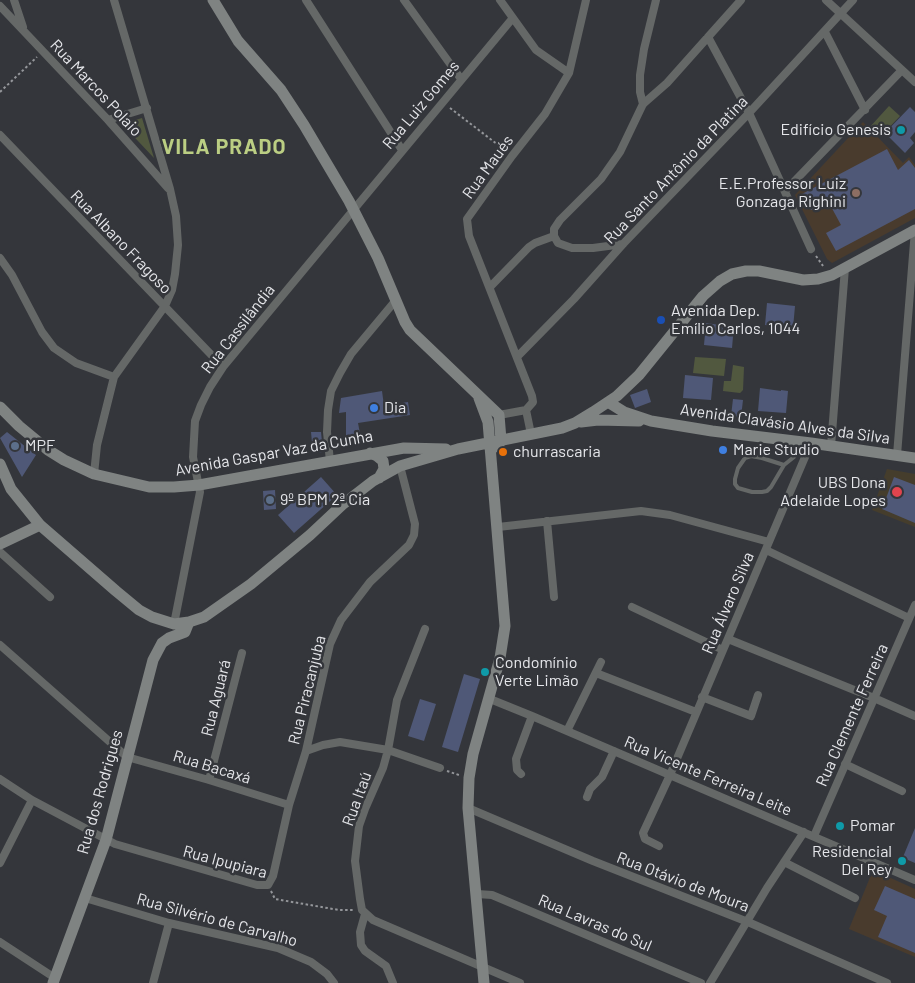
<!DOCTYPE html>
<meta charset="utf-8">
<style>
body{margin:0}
canvas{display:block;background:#34363b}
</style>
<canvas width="915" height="983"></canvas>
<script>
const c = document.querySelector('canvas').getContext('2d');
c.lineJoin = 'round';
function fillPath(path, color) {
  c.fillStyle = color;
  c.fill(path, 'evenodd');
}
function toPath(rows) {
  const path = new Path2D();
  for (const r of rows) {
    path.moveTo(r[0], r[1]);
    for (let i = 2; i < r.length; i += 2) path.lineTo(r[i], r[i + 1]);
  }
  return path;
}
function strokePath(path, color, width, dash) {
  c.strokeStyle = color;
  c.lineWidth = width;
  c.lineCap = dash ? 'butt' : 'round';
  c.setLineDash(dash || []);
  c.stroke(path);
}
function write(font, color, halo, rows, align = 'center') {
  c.font = font + ' Barlow,sans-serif';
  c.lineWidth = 5;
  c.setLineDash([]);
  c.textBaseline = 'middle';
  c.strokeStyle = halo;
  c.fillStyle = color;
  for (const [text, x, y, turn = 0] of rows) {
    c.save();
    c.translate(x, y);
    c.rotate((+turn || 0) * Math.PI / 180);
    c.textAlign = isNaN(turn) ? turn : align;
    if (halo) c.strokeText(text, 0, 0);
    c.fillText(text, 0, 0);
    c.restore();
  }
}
fillPath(toPath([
 [863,122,903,163,909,157,915,165,915,218,832,263,827,259,795,195],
 [873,870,915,889,915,957,849,929]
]), '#493b2d');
fillPath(toPath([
 [887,469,915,474,915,527,872,510]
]), '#453d2c');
fillPath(toPath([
 [889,106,900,116,880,137,869,128],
 [142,118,154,158,122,124],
 [695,357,726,359,724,376,693,373],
 [733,365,744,367,743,390,740,393,723,391,724,381,731,381]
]), '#51583f');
fillPath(toPath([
 [910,107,915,112,915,132,910,138,914,143,905,153,885,133],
 [887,149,898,170,909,160,915,168,915,209,836,251,826,233,841,225,828,201,811,210,802,194],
 [767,303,795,306,793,328,765,325],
 [706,323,727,326,728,324,734,325,732,348,704,345],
 [685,375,713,378,711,400,683,398],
 [760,388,781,391,781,390,788,391,786,413,758,411],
 [647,389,651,402,635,408,630,395],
 [382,391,384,406,408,402,410,415,358,423,361,439,346,441,346,412,339,413,341,398],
 [733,399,743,400,741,417,731,416],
 [7,432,36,455,22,477,0,438],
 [311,432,321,432,323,452,313,453],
 [321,477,337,495,294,533,278,515],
 [894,477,915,485,915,523,882,509],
 [275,490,276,509,264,510,263,491],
 [464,674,480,679,458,752,442,747],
 [420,699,436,704,424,741,408,736],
 [915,828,915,863,908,860,905,866,897,863,900,856,903,857],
 [885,886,915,899,915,953,878,937,887,916,874,910]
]), '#4f5877');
strokePath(toPath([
 [0,92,37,57],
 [450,108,506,151],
 [816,256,823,266],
 [447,771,459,775],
 [271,891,275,899,339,910,353,910]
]), '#94969a', 2, [2.5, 2.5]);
strokePath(toPath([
 [784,465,762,458,751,456,745,458,738,468,735,479,735,484,738,488,752,492,762,492,767,491,771,487,784,465,794,457,801,444]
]), '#656867', 4);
strokePath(toPath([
 [14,0,23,27],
 [306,0,402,150],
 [404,0,461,79],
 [500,0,536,50,569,73],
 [826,0,915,82],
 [0,6,108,120,168,188],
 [825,32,865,110],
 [708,37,749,113,811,249],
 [643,104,640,92,640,75,644,49,656,0],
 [108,120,147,108],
 [0,135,223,367],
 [786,190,902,70],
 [623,244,593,248,572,248,558,243,554,236,554,229,560,220,601,179,620,152,643,104,667,83,741,0],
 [0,258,12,275,42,332,54,348,76,363,114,377],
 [490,287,529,247,535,243,554,236],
 [517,357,574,299,623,244,749,113,853,0],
 [526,410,531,434],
 [499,415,526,410,533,402,532,396,469,236,467,219,512,156,545,114,569,73,586,0],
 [831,446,845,268],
 [897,455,915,230],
 [330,461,327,432,328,410,331,391,340,373,351,354,396,300],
 [94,474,97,445,114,377,165,306,172,290,175,274,178,245,176,216,170,189,114,0],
 [547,521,554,597],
 [498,527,641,511,670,515,769,542],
 [766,550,909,618],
 [0,552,50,597],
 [632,607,723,650],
 [174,624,200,492,193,457,195,421,201,405,210,387,223,367,512,19],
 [425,629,397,700,388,750,383,768,365,809,359,826,355,861,360,899,362,910,373,920,520,983],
 [728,639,874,698,915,716],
 [0,645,127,757,209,780,289,805],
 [596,673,696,712],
 [702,697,751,716,758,695],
 [490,699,532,716,915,880],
 [567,731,601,662],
 [306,751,323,745,340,742,388,750,440,768],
 [845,764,902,791],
 [521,774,517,770,516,759,532,716],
 [0,779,32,800,115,844,257,885,268,885,273,876,289,805,306,751,330,644,341,620,370,582,409,545,414,535,415,524,400,466],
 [209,780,242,653],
 [587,797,590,789,602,777,614,751],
 [468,808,593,861,748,922,887,983],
 [814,836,915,605],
 [659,846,645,839,643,833,670,775,811,443],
 [784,862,855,898],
 [0,863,32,800],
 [477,894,492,895,701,983],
 [85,898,169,923,278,948,311,962,327,974,334,983],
 [365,914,360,932,361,945,365,951,386,966,393,983],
 [0,942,55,978],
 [153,983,169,923],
 [710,983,767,888,804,832]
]), '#656867', 8);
strokePath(toPath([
 [213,0,238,41,281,90,304,125,349,201,378,258,405,322,410,330,499,415,501,440,498,447],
 [479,398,488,422,505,626,500,658,473,754,469,778,468,808,484,983],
 [608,402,624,412,651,421,712,431,811,443,915,458],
 [0,407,19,426,48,450,64,460,94,474,149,487,174,487,199,485,404,448,446,449],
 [581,422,598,420,639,421],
 [370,453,377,456,383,461,384,469,379,478],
 [0,464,11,489,40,525,116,591,139,610,152,617,174,624,189,622,204,617,251,584,310,535,342,505,373,481,400,466,458,449,562,428,575,423,593,412,617,396,639,375,703,296,720,281,732,274,746,271,759,271,803,280,818,279,832,275,915,230],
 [0,544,40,525],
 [53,983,106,840,153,660,162,643,169,638,185,632,189,622]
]), '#7f8382', 11);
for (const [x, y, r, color] of [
 [901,130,5,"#0f9aa8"],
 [856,193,5,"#8d6e63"],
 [661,320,5,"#1a4fb4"],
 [374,408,5,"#3f7fe0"],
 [15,446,5,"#5c6f8a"],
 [723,450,5,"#3f7fe0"],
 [503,452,5,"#e8710a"],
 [897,492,6,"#e0444e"],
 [270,500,5,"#5c6f8a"],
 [485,672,5,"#0f9aa8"],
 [840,826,5,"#0f9aa8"],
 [902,861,5,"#0f9aa8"]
]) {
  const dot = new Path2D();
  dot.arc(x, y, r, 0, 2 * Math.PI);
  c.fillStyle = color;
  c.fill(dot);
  strokePath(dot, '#34363b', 2);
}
write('16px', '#e5e6ea', '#34363b', [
 ["Rua Marcos Polaio",96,88,47],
 ["Rua Luiz Gomes",421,105,-50],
 ["Rua Maués",488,167,-54],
 ["Rua Santo Antônio da Platina",676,170,-46],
 ["Rua Albano Fragoso",121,242,46],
 ["Rua Cassilândia",238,329,-52],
 ["Avenida Clavásio Alves da Silva",785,424,8],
 ["Avenida Gaspar Vaz da Cunha",274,453,-10],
 ["Rua Álvaro Silva",728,603,-67],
 ["Rua Piracanjuba",307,690,-76],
 ["Rua Aguará",216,698,-76],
 ["Rua Clemente Ferreira",852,715,-66],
 ["Rua Bacaxá",212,767,17],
 ["Rua Vicente Ferreira Leite",708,776,23],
 ["Rua dos Rodrigues",100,792,-74],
 ["Rua Itaú",357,799,-70],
 ["Rua Ipupiara",225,862,15],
 ["Rua Otávio de Moura",683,882,21],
 ["Rua Silvério de Carvalho",217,920,15],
 ["Rua Lavras do Sul",595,923,23]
]);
write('16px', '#e5e6ea', '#34363b', [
 ["Edifício Genesis",891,130,"right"],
 ["E.E.Professor Luiz",846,184,"right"],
 ["Gonzaga Righini",846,202,"right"],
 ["Avenida Dep.",671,311],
 ["Emílio Carlos, 1044",671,329],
 ["Dia",384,408],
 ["MPF",25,446],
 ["Marie Studio",733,450],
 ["churrascaria",513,452],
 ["UBS Dona",886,483,"right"],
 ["Adelaide Lopes",886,501,"right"],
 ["9º BPM 2ª Cia",280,500],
 ["Condomínio",495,663],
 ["Verte Limão",495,681],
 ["Pomar",850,826],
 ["Residencial",892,852,"right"],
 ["Del Rey",892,870,"right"]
], 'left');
c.letterSpacing = '1px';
write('bold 21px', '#bbce83', '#34363b', [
 ["VILA PRADO",224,147]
]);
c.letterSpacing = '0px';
</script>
